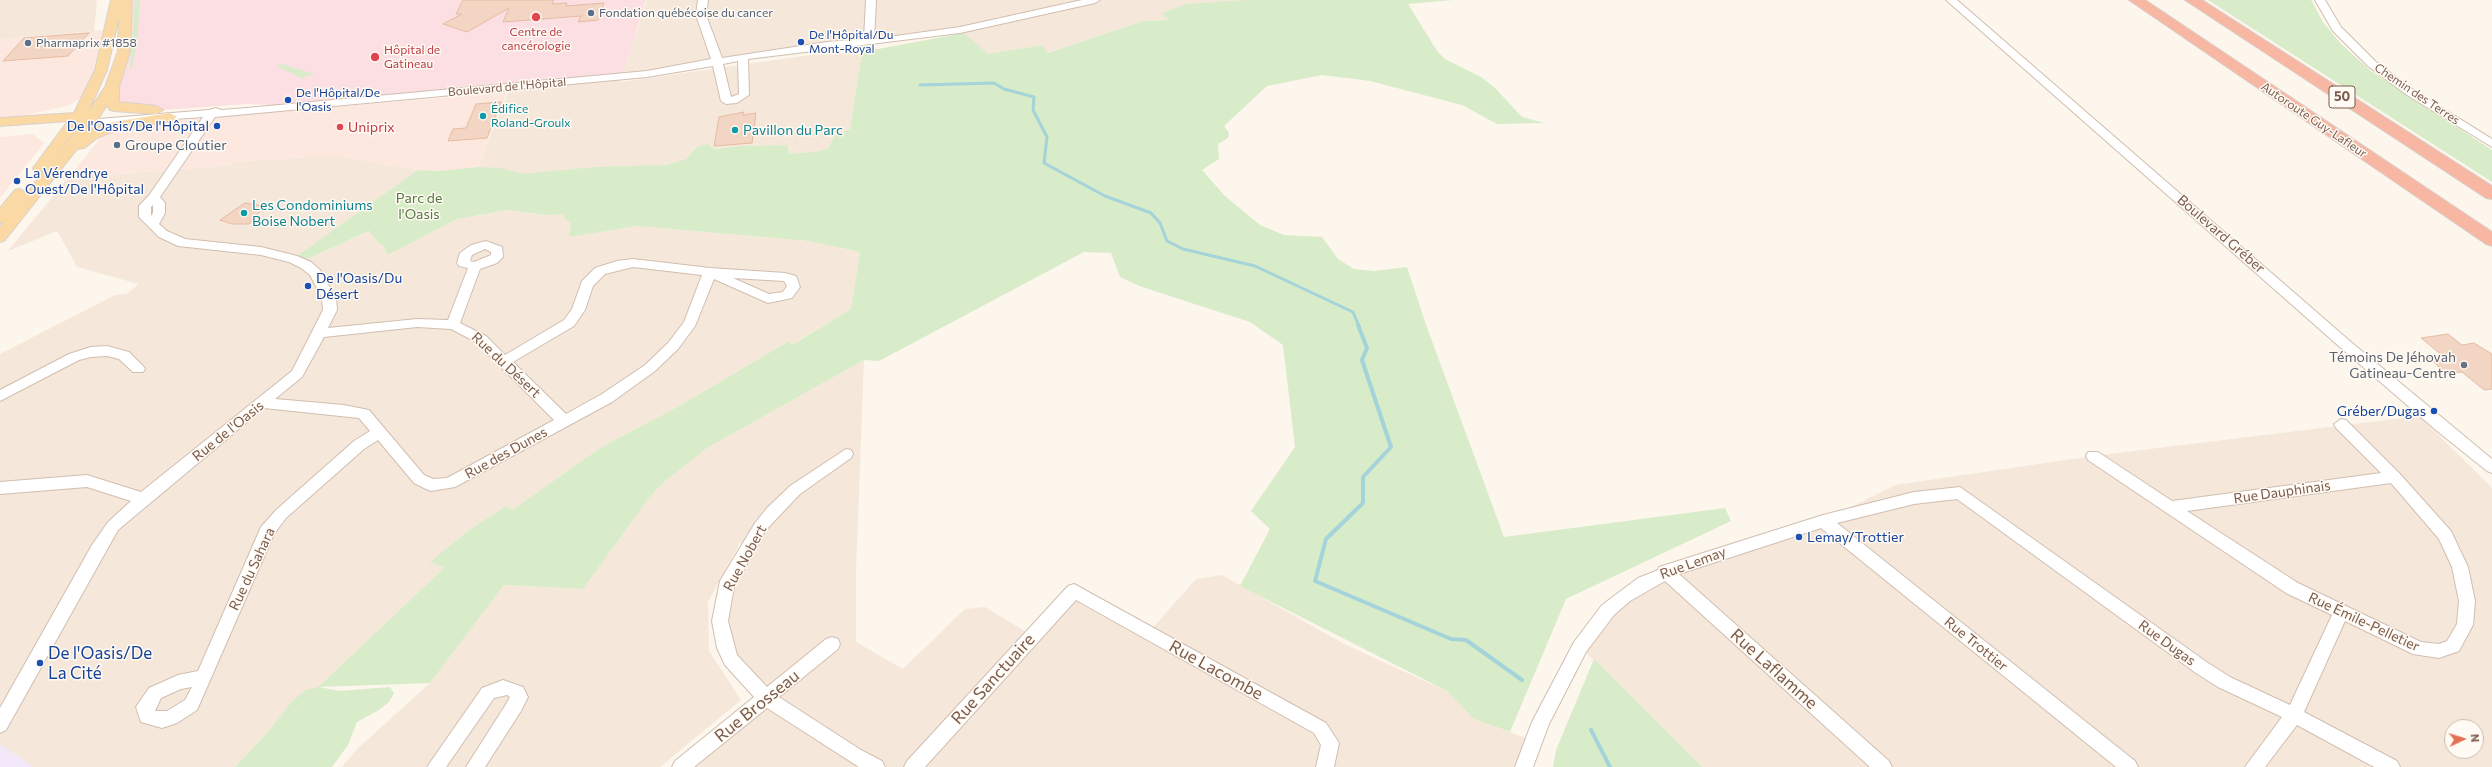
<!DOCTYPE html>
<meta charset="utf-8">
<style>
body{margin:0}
#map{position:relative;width:2492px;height:767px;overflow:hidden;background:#fdf6ec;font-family:Commissioner,sans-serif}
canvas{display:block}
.north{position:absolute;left:2444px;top:719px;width:40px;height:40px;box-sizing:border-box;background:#fffaf3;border:1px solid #cabbb1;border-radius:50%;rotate:86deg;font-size:11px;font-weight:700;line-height:16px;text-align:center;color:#7a5c4d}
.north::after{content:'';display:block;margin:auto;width:14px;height:18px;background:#e76f51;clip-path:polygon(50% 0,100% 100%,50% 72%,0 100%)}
</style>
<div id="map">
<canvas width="2492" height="767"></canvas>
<div class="north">N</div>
</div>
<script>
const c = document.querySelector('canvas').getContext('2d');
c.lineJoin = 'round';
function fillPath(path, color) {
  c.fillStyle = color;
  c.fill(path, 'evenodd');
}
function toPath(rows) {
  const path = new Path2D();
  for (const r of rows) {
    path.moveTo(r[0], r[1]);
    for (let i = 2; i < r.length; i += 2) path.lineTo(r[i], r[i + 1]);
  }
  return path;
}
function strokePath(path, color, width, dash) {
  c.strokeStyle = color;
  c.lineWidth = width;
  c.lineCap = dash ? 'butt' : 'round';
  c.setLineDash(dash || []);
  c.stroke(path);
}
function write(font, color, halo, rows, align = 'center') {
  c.font = font + ' Commissioner,sans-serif';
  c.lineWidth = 3;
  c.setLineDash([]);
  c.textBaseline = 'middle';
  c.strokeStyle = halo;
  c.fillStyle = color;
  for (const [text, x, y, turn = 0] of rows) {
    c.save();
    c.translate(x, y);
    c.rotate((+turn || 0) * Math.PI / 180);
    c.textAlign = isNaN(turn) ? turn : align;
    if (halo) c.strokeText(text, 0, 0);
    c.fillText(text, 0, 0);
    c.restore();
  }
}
fillPath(toPath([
 [0,0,97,0,94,31,0,40],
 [647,0,1247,0,1161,14,1169,20,1142,21,1047,53,1041,45,988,55,960,30,623,77,621,82,810,55,862,52,850,129,835,135,828,148,820,151,789,154,788,145,739,146,715,149,711,146,695,147,686,159,666,165,512,177,478,167,510,87,622,76],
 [306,157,344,157,418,170,301,262,370,231,380,245,382,244,388,255,457,219,508,210,546,215,554,213,562,214,566,220,571,222,569,236,637,226,808,241,860,252,851,309,791,345,789,341,679,406,600,448,512,510,506,506,469,530,431,562,444,568,318,687,306,691,292,701,268,732,235,767,33,767,0,745,0,354,115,295,127,294,139,284,77,267,57,231,8,251,68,178,230,165,233,162],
 [864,360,856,572,856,642,903,669,965,609,985,607,1031,635,1073,589,1149,632,1196,579,1222,575,1346,645,1447,691,1474,719,1534,741,1524,767,681,767,766,698,742,673,720,621,749,544,740,543,708,602,709,651,741,700,660,767,342,767,356,750,430,683,504,585,583,589,649,498,663,483,707,448],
 [2419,416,2492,488,2492,767,1702,767,1580,647,1644,583,1823,521,1895,485,2093,456],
 [2452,727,2476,727,2476,751,2452,751]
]), '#f5e8da');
fillPath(toPath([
 [103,30,93,71,80,99,67,106,26,115,0,117,0,40],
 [507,92,478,167,440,171,418,170,344,157,306,157,233,162,231,165,68,178,104,134,146,123],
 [33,134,44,143,0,198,0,137]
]), '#fde8e0');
fillPath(toPath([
 [0,745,21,758,33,767,0,767]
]), '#f3e8fa');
fillPath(toPath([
 [126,0,646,0,622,77,296,106,247,104,160,110,119,108,116,79]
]), '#fbdfe3');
fillPath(toPath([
 [135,0,140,0,137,41,132,69,130,69],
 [1247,0,1453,0,1408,4,1437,51,1445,59,1481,77,1494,87,1522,117,1544,123,1497,124,1462,105,1370,81,1322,75,1267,86,1224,126,1229,133,1228,138,1218,144,1219,159,1202,170,1225,196,1260,225,1284,235,1322,237,1338,259,1354,269,1374,271,1407,267,1425,322,1504,537,1725,508,1731,521,1566,599,1510,732,1474,719,1447,691,1240,586,1270,529,1251,511,1295,447,1283,345,1250,322,1139,286,1120,277,1111,253,1084,252,879,361,864,360,707,448,663,483,649,498,583,589,504,585,430,683,319,687,339,691,390,687,394,693,389,702,379,710,357,722,348,745,332,767,235,767,268,732,292,701,306,690,318,687,444,568,430,562,469,530,506,506,512,510,600,448,679,406,789,341,792,345,851,309,860,252,808,241,637,226,569,237,571,222,566,220,562,214,546,215,508,210,457,219,388,255,382,244,380,245,369,231,301,262,293,259,418,170,440,171,478,167,501,168,522,174,595,167,666,165,686,159,696,147,707,144,715,149,739,146,788,145,789,154,820,151,828,148,835,135,850,129,862,52,964,33,988,54,1042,45,1048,53,1142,21,1169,20,1161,14,1185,4],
 [2208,0,2311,0,2323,22,2341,44,2371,71,2492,150,2492,182],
 [284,64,287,66,314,74,304,77,304,79,276,66],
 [1594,659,1702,767,1553,767,1556,750]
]), '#d8ecc9');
strokePath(toPath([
 [920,85,994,83,1004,89,1034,97,1033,110,1047,137,1044,163,1105,196,1151,213,1160,223,1167,241,1183,249,1255,266,1353,312,1359,326]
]), '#a5d3da', 3);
strokePath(toPath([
 [1358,325,1367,348,1362,360,1391,447,1363,477,1363,503,1326,539,1315,581,1451,639,1466,640,1522,680],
 [1591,730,1610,767]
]), '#a5d3da', 4);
const building = toPath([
 [463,0,554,0,552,4,567,3,566,6,604,3,598,20,578,22,581,16,503,22,509,8,467,32,443,24,462,14,456,14,463,0],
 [89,33,68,56,3,61,24,38,89,33],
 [501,102,487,138,448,141,453,129,466,128,476,104,501,102],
 [744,112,743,115,756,113,752,143,714,146,719,117,744,112],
 [245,203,265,206,249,224,232,224,220,220,245,203],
 [2448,334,2462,345,2474,343,2492,354,2492,389,2484,390,2462,372,2447,374,2429,358,2443,356,2421,338,2448,334]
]);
fillPath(building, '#f3d5c3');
strokePath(building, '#e6bba3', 1);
const minor = toPath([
 [698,0,708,0,706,15,722,58,827,42,864,39,866,0,876,0,874,39,960,27,1082,0,1100,0,1095,3,960,33,748,59,749,95,737,103,726,104,721,101,713,66,647,77,215,117,160,197,165,203,165,213,159,224,167,231,185,239,261,247,297,256,311,262,320,270,336,298,337,310,328,328,417,319,448,320,468,268,459,266,457,263,460,253,471,245,486,241,502,247,503,257,497,263,480,269,460,323,486,336,505,355,564,320,572,309,582,281,595,268,617,261,633,259,710,268,785,273,796,276,800,287,792,298,768,303,714,279,695,326,678,349,655,371,612,402,455,487,431,491,426,489,414,483,378,440,364,449,286,518,274,534,197,710,177,723,162,728,141,722,136,707,149,688,178,675,198,671,261,527,276,510,354,441,370,431,359,418,264,408,118,530,6,730,0,733,0,708,92,545,108,522,131,501,87,487,0,494,0,482,87,475,141,492,292,371,323,310,322,298,310,275,301,268,289,262,261,255,178,246,159,237,139,217,139,206,150,194,203,117,90,125,86,124,86,120,209,110,216,108,221,110,247,108,647,71,711,59,696,15,698,0],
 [738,61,739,94,731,97,723,64,738,61],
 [153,205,153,213,151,216,151,207,153,205],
 [485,249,491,252,491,255,474,262,470,261,472,255,485,249],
 [633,267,702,275,684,322,668,343,645,365,602,394,566,414,513,362,574,326,585,310,593,286,605,274,633,267],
 [733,278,784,281,787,286,783,292,769,294,733,278],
 [417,327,451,329,476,342,554,420,447,478,433,479,424,475,369,410,344,405,275,399,302,377,324,337,417,327],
 [192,687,185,700,167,711,155,711,161,698,181,689,192,687],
 [1946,0,1957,0,2351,342,2492,459,2492,473,2487,471,2437,431,2341,348,1946,0],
 [2315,0,2325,0,2341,27,2376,62,2415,91,2492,139,2492,147,2407,95,2368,66,2333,31,2315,0],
 [107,346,129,352,143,366,145,369,143,372,133,372,119,359,107,356,91,357,79,360,0,401,0,390,69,354,91,347,107,346],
 [2341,419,2346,420,2399,473,2451,531,2468,567,2475,601,2473,625,2459,651,2439,658,2413,654,2345,621,2304,712,2397,761,2400,767,2374,767,2297,725,2265,767,2245,767,2282,717,2218,687,2196,673,1957,499,1914,504,1837,523,2135,761,2138,767,2116,767,1821,528,1679,574,1889,761,1892,767,1870,767,1665,581,1630,601,1614,615,1586,652,1549,724,1533,767,1515,767,1532,722,1574,642,1602,605,1638,578,1658,570,1659,567,1823,515,1914,492,1960,487,2208,663,2230,677,2290,705,2332,615,2286,593,2088,460,2086,456,2088,452,2098,452,2172,501,2381,473,2336,428,2334,424,2341,419],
 [2391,483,2439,539,2452,567,2459,601,2457,624,2447,641,2439,644,2421,642,2298,583,2187,511,2391,483],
 [846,449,851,450,853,454,851,458,800,494,765,531,734,587,728,621,737,655,767,687,826,639,832,637,838,639,840,644,838,649,779,697,861,750,882,761,885,767,859,767,767,708,694,767,672,767,675,761,754,697,725,665,717,648,712,621,720,581,755,523,767,508,790,486,846,449],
 [1074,584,1326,723,1339,743,1334,767,1316,767,1321,745,1314,733,1076,600,925,767,904,767,907,761,1068,586,1074,584],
 [503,680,523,687,528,697,521,711,485,767,466,767,508,701,510,697,507,695,494,698,446,767,427,767,482,688,503,680]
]);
const major = toPath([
 [111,0,132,0,130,51,119,87,119,102,156,106,163,110,156,114,115,111,110,110,107,105,91,130,113,122,170,113,177,117,170,121,116,130,97,138,84,148,77,149,5,240,0,242,0,227,4,221,0,223,0,208,15,190,20,189,27,193,44,171,35,171,33,168,68,121,0,126,0,118,74,113,95,70,111,0],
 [119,17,118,51,105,87,88,112,107,70,119,17],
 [83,120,80,126,51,163,83,120]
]);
const highway = toPath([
 [2129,0,2145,0,2492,232,2492,246,2486,244,2129,0],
 [2185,0,2202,0,2492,186,2492,199,2486,198,2185,0]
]);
strokePath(minor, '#d1beb0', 2);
strokePath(major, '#dad1cd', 2);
strokePath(highway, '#dad1cd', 2);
fillPath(minor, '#fff');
fillPath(major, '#fbd9a5');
fillPath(highway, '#f7b7a3');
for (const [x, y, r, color] of [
 [591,13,4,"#5c6f8a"],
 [536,17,5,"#e0444e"],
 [801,42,4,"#1a4fb4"],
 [28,43,4,"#5c6f8a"],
 [375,57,5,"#e0444e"],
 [288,100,4,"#1a4fb4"],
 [483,116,4,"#0f9aa8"],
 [217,126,4,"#1a4fb4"],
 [340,127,4,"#e0444e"],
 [735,130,4,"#0f9aa8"],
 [117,145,4,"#5c6f8a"],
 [17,181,4,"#1a4fb4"],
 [244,213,4,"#0f9aa8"],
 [308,286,4,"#1a4fb4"],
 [2464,365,4,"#6b7280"],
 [2434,411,4,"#1a4fb4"],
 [1799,537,4,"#1a4fb4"],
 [40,663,4,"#1a4fb4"]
]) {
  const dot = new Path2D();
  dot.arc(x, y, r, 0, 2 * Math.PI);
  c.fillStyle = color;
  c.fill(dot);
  strokePath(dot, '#fffaf3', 1.5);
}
write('12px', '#4e5e75', '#fffaf3', [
 ["Fondation québécoise du cancer",599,13],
 ["Pharmaprix #1858",36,43]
], 'left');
write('12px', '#be3a42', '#fffaf3', [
 ["Centre de",536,32],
 ["cancérologie",536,46],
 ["Hôpital de",384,50,"left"],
 ["Gatineau",384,64,"left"]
]);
write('12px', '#164399', '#fffaf3', [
 ["De l'Hôpital/Du",809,35],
 ["Mont-Royal",809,49],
 ["De l'Hôpital/De",296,93],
 ["l'Oasis",296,107]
], 'left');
write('12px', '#7a5c4d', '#fffaf3', [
 ["Boulevard de l'Hôpital",507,87,-5],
 ["Chemin des Terres",2417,94,34],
 ["Autoroute Guy-Lafleur",2314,120,34]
]);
write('12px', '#0d838f', '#fffaf3', [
 ["Édifice",491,109],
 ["Roland-Groulx",491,123]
], 'left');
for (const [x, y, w] of [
 [2342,97,26]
]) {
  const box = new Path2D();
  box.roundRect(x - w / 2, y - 11, w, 22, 3);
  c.fillStyle = '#fffaf3';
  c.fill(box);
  strokePath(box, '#7a5c4d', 1);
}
write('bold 13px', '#7a5c4d', null, [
 ["50",2342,97]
]);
write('14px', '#164399', '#fffaf3', [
 ["De l'Oasis/De l'Hôpital",209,126,"right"],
 ["La Vérendrye",25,173],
 ["Ouest/De l'Hôpital",25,189],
 ["De l'Oasis/Du",316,278],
 ["Désert",316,294],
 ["Gréber/Dugas",2426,411,"right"],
 ["Lemay/Trottier",1807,537]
], 'left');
write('14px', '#be3a42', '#fffaf3', [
 ["Uniprix",348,127]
], 'left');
write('14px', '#0d838f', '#fffaf3', [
 ["Pavillon du Parc",743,130],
 ["Les Condominiums",252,205],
 ["Boise Nobert",252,221]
], 'left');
write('14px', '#4e5e75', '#fffaf3', [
 ["Groupe Cloutier",125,145]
], 'left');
write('14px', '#537a41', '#fffaf3', [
 ["Parc de",419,198],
 ["l'Oasis",419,214]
]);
write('14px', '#7a5c4d', '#fffaf3', [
 ["Boulevard Gréber",2221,234,41],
 ["Rue du Désert",506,365,43],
 ["Rue de l'Oasis",228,431,-39],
 ["Rue des Dunes",506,453,-29],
 ["Rue Dauphinais",2282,492,-8],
 ["Rue Nobert",745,558,-61],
 ["Rue Lemay",1693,563,-20],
 ["Rue du Sahara",252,569,-65],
 ["Rue Émile-Pelletier",2364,622,25],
 ["Rue Dugas",2167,643,36],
 ["Rue Trottier",1976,644,39]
]);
write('14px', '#5b616d', '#fffaf3', [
 ["Témoins De Jéhovah",2456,357],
 ["Gatineau-Centre",2456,373]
], 'right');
write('17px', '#164399', '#fffaf3', [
 ["De l'Oasis/De",48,653],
 ["La Cité",48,673]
], 'left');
write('17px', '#7a5c4d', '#fffaf3', [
 ["Rue Laflamme",1774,669,42],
 ["Rue Lacombe",1216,670,29],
 ["Rue Sanctuaire",993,679,-48],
 ["Rue Brosseau",757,706,-39]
]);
</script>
